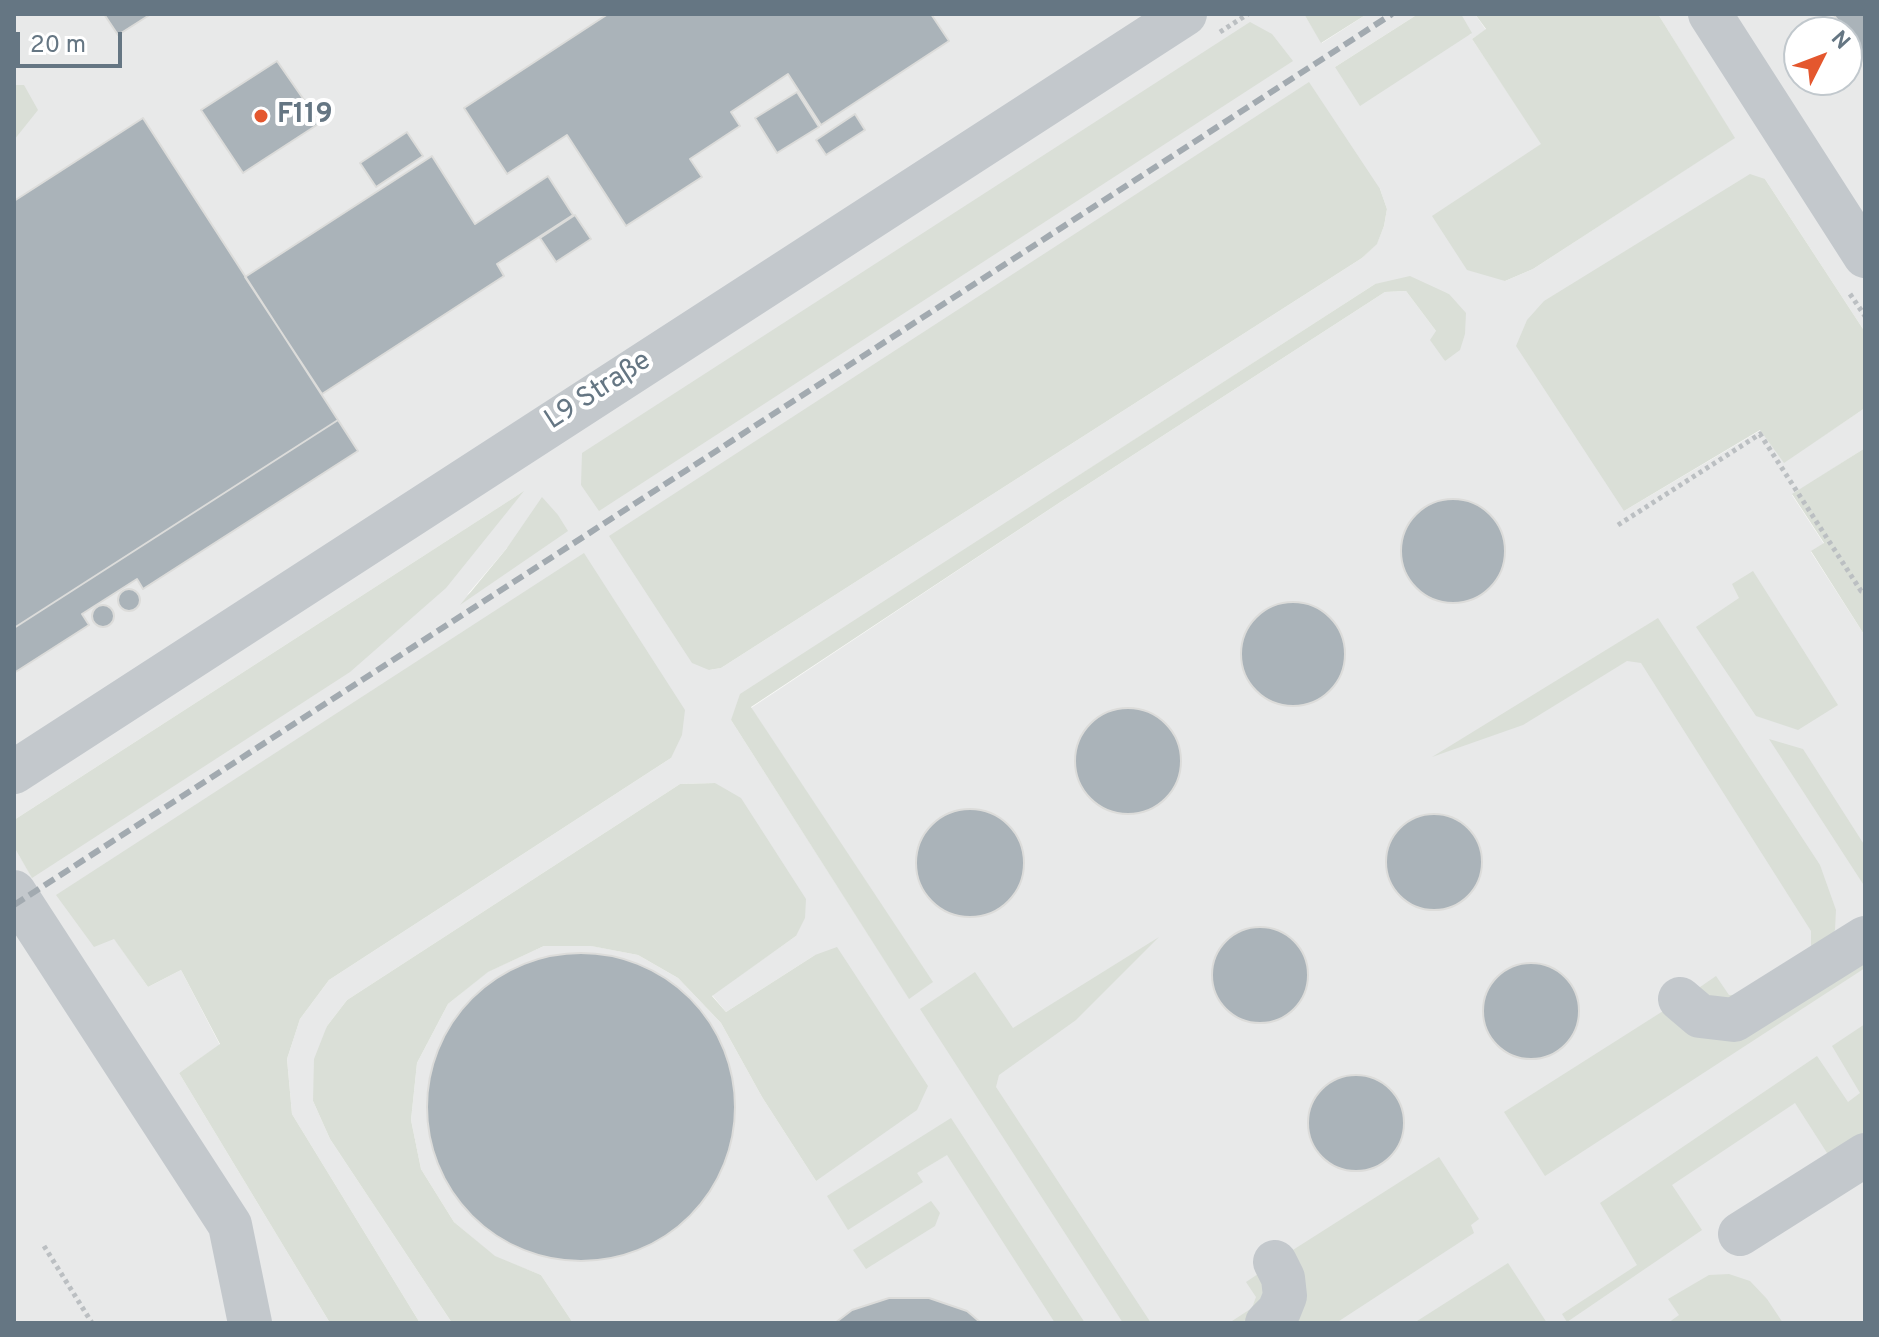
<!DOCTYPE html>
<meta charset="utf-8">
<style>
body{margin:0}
#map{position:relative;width:1879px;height:1337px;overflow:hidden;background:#fafaf8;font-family:Overpass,sans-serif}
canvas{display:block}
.frame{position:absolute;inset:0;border:16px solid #657683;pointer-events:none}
.north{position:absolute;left:1783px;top:16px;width:80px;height:80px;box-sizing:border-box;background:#fff;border:2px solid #c1c8cd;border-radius:50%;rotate:48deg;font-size:22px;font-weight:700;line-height:32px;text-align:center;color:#657683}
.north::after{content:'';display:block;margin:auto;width:28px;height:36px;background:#e4572e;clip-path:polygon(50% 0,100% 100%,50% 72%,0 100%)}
.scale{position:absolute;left:16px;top:32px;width:106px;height:36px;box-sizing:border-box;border:4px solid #657683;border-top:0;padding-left:10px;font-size:24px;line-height:28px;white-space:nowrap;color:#657683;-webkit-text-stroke:6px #fff;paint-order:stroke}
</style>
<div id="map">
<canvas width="1879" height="1337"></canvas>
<div class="frame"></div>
<div class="north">N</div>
<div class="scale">20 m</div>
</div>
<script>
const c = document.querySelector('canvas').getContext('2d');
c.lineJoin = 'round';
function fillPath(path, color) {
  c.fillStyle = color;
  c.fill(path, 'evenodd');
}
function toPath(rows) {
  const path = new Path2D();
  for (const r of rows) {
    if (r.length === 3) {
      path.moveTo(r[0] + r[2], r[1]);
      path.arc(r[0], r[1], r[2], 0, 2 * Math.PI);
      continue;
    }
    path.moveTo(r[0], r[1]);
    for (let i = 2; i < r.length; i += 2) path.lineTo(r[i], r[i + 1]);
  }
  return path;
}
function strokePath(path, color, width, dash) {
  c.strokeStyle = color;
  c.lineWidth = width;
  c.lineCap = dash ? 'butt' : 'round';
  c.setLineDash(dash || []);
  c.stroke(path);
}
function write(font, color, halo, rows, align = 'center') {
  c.font = font + ' Overpass,sans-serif';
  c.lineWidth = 8;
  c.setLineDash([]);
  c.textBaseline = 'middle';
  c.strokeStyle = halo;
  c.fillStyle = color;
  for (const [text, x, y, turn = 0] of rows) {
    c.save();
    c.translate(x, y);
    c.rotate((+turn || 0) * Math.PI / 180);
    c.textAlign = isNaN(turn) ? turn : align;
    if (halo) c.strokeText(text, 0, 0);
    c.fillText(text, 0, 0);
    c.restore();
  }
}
fillPath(toPath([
 [14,14,1304,14,1322,43,1367,14,1418,14,1335,67,1471,34,1460,14,1475,14,1486,30,1472,39,1542,144,1505,281,1533,269,1734,138,1658,14,1865,14,1865,332,1765,179,1624,511,1761,430,1784,462,1865,408,1865,448,1792,495,1824,544,1811,552,1865,636,1865,1323,573,1323,541,1275,495,1257,454,1222,421,1169,411,1120,417,1063,448,1004,487,972,544,946,592,946,638,955,678,978,721,1023,762,1097,816,1181,815,955,726,1012,712,995,796,936,715,783,680,784,347,1000,327,1026,313,1101,330,1139,452,1323,420,1323,292,1114,287,1059,300,1019,329,980,671,758,114,938,148,987,181,970,220,1045,179,1073,330,1323,14,1323,14,847,32,877,521,493,14,820],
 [1799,32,1847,32,1847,80,1799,80],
 [1380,189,1387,209,1384,226,1377,243,1362,258,721,668,709,670],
 [1375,284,1449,294,1445,361,1436,331,1406,291,1385,292,1062,501,751,708,932,982,909,998,731,720,1080,475],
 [567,531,467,595,507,548]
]), '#e8e9e9');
fillPath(toPath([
 [1304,14,1367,14,1321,43],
 [1418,14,1461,14,1472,33,1360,106,1335,67],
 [1475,14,1658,14,1735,138,1533,269,1505,281,1467,270,1432,216,1541,144,1472,39,1486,29],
 [1250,22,1272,34,1293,61,599,511,581,485,582,453],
 [1309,82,1380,189,1387,209,1384,226,1377,244,1362,258,721,668,709,670,692,663,609,536],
 [14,85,24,85,38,110,14,140],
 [1750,174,1765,179,1865,332,1865,408,1784,463,1760,430,1624,511,1516,346,1527,320,1544,301],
 [1410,276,1449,294,1466,313,1465,334,1460,350,1445,361,1430,340,1436,331,1406,291,1385,292,1062,501,751,707,933,982,909,999,731,720,740,694,1375,284],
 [1865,448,1865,636,1811,551,1824,543,1792,494],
 [524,491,446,588,350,672,32,878,14,847,14,820],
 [542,497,558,515,568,531,460,605,507,548],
 [584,553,685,710,682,735,671,758,329,980,300,1019,287,1059,292,1114,420,1323,330,1323,179,1073,220,1044,181,970,148,987,114,939,94,947,56,895],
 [1753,571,1838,705,1798,730,1756,716,1696,627,1739,598,1732,584],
 [1658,618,1820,865,1836,910,1835,930,1817,959,1743,1006,1690,994,1716,976,1729,995,1744,995,1811,948,1811,931,1641,663,1627,661,1523,725,1432,757],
 [1769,739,1803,749,1865,846,1865,887],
 [715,783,741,798,806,899,805,918,796,936,712,996,726,1012,815,955,837,947,928,1086,917,1110,816,1181,762,1097,721,1023,678,978,638,955,591,946,544,946,488,972,448,1004,417,1063,411,1120,421,1169,454,1222,495,1256,541,1275,573,1323,452,1323,330,1139,313,1101,314,1059,327,1026,347,1000,680,784],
 [1159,937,1076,1020,999,1075,996,1087,1151,1323,1123,1323,920,1009,975,972,1013,1028],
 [1865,950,1865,968,1545,1176,1504,1112,1671,1006,1694,1024],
 [1865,1024,1865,1132,1829,1156,1795,1103,1672,1185,1702,1230,1567,1322,1562,1314,1637,1265,1600,1203,1817,1056,1848,1102,1860,1093,1832,1046],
 [951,1118,1085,1323,1055,1323,947,1155,917,1173,923,1182,848,1230,827,1196],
 [1439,1157,1479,1219,1471,1225,1474,1233,1336,1323,1283,1323,1285,1255],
 [931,1201,940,1213,935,1226,866,1269,853,1250],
 [1508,1263,1547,1323,1414,1323],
 [1267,1268,1272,1285,1254,1323,1229,1323,1252,1308,1256,1297,1246,1282],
 [1729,1274,1750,1281,1767,1299,1783,1323,1668,1323,1679,1315,1668,1299,1709,1275]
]), '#dadfd7');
const building = toPath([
 [104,14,151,14,118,35,104,14],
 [608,14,931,14,949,41,821,125,788,74,731,112,740,126,690,159,702,177,626,226,567,135,507,174,464,108,608,14],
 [1833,14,1865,14,1865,64,1847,32,1833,14],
 [277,61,320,123,243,173,201,110,277,61],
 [797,92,819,127,777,153,755,118,797,92],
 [855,114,865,130,826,155,816,140,855,114],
 [143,118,338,420,14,628,14,201,143,118],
 [407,132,423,156,376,187,360,163,407,132],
 [432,156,475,224,548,176,573,215,497,264,504,276,322,394,245,277,432,156],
 [575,215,591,239,556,262,540,238,575,215],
 [338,420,358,451,143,589,137,579,82,614,89,625,14,673,14,628,338,420],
 [1453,551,52],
 [129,600,11],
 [1293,654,52],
 [103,616,11],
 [1128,761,53],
 [970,863,54],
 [1434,862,48],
 [1260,975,48],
 [581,1107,154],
 [1531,1011,48],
 [1356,1123,48],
 [889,1298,929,1298,967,1311,981,1323,835,1323,852,1310,889,1298]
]);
fillPath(building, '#aab3b9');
strokePath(building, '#dcdcda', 2);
strokePath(toPath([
 [1220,32,1248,14],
 [1850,294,1865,316],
 [1618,525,1760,434,1861,591,1865,592],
 [44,1246,92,1323]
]), '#bbbfc2', 5, [4, 4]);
strokePath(toPath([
 [1710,14,1865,256],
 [14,772,1185,14],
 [14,892,230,1225,250,1323],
 [1680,999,1700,1016,1734,1020,1865,938],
 [1740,1234,1865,1155],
 [1267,1323,1279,1311,1285,1296,1283,1278,1275,1262]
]), '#c3c8cc', 44);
strokePath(toPath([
 [14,905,1392,14]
]), '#a2aab0', 6, [12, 6]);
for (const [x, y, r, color] of [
 [261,116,8,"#e4572e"]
]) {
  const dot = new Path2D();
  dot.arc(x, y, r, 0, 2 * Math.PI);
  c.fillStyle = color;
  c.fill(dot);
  strokePath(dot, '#fff', 3);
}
write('bold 28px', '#657683', '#fff', [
 ["F119",277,116]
], 'left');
write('28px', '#657683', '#fff', [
 ["L9 Straße",599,392,-33]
]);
</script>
